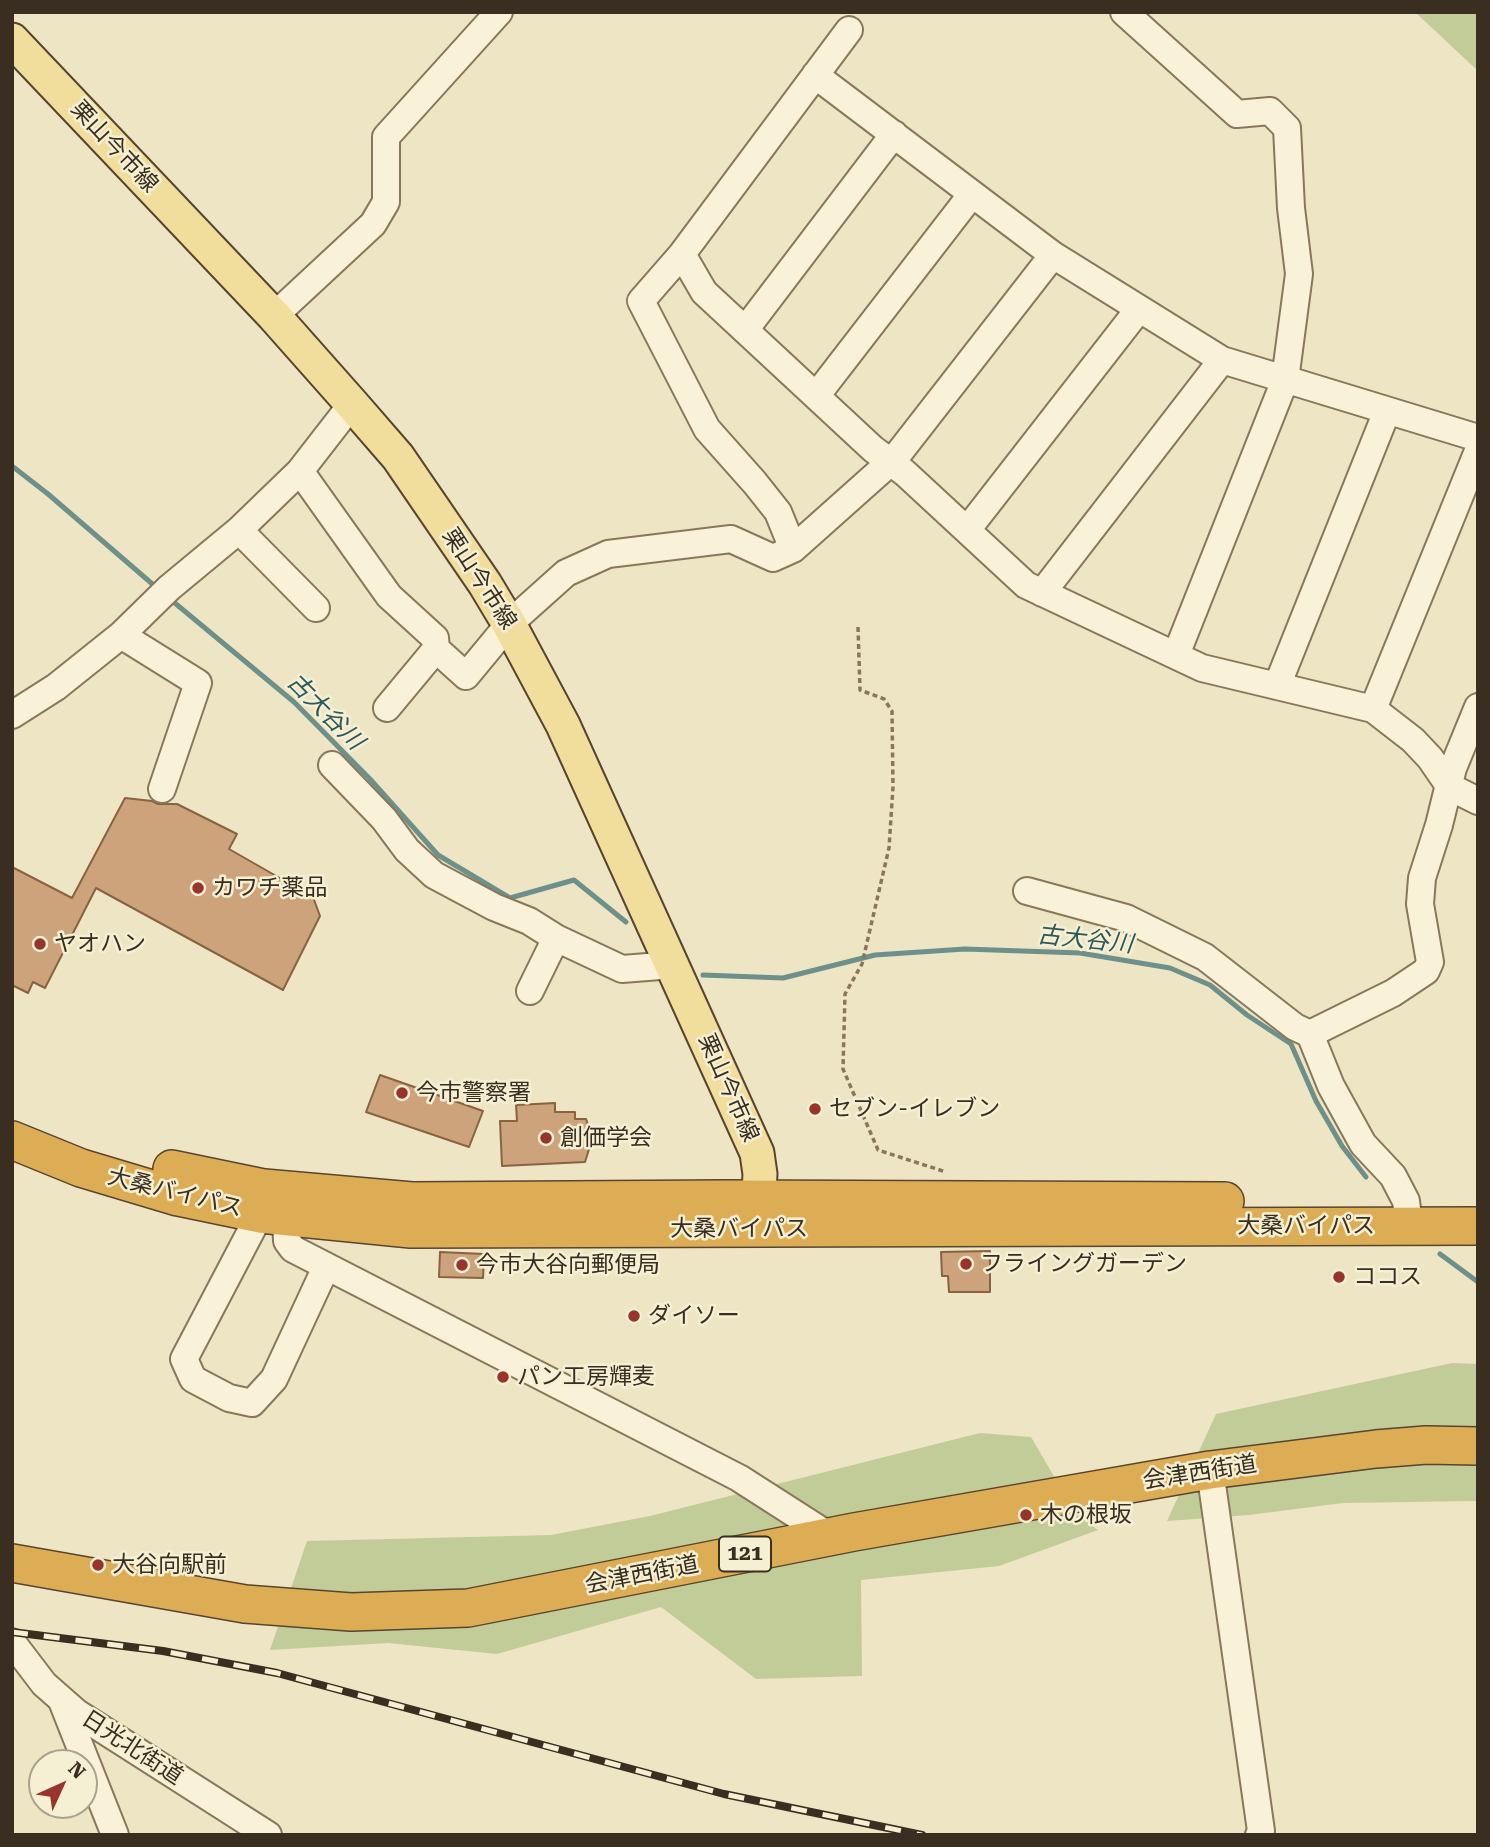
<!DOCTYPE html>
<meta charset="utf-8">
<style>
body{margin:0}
#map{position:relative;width:1490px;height:1847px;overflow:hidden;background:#eee5c5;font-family:"Roboto Serif",serif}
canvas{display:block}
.frame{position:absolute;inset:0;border:14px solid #392e1f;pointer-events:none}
.north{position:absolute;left:28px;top:1749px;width:70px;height:70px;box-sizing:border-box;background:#f5efd4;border:2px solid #aaa28c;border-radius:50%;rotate:45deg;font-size:19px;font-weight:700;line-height:28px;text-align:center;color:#392e1f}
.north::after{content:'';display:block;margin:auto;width:24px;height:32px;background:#98342b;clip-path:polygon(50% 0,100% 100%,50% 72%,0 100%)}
</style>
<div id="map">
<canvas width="1490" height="1847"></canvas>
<div class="frame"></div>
<div class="north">N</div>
</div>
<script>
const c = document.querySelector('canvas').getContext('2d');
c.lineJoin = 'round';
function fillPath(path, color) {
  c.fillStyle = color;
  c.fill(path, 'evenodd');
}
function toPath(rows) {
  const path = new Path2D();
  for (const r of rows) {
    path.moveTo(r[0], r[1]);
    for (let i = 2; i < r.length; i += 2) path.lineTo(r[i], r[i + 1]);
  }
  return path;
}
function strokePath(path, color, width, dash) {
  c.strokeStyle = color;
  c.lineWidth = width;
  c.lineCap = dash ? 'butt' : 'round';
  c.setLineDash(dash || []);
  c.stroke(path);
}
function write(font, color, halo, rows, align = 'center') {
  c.font = font + ' "Roboto Serif","Noto Sans JP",serif';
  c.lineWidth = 5;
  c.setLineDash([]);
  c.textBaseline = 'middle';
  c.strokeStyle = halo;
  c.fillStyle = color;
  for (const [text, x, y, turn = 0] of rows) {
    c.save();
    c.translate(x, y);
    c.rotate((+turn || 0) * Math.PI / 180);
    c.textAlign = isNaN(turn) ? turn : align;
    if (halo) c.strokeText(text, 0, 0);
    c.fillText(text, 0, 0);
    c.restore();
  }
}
fillPath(toPath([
 [1415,12,1478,12,1478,71],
 [1452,1363,1478,1364,1478,1501,1343,1503,1249,1515,1167,1521,1216,1414],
 [980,1433,1031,1437,1076,1514,1098,1530,999,1566,861,1580,862,1676,756,1679,661,1607,497,1654,388,1643,270,1650,307,1541,551,1535,650,1516]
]), '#c2cc98');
strokePath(toPath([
 [12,466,48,494,157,588],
 [170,599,294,702,370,779,438,855,510,898,574,880,626,922],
 [703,975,783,978,875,955,965,949,1080,953,1170,968,1210,985,1247,1015,1291,1044,1316,1101,1342,1146,1366,1177],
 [1440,1254,1478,1282]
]), '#6d908a', 5);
const building = toPath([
 [125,798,152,801,158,804,177,804,237,834,229,849,313,897,320,916,283,990,96,888,45,988,33,982,28,993,12,985,12,867,72,898,125,798],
 [380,1075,483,1111,469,1147,366,1112,380,1075],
 [555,1103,555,1112,575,1112,575,1119,586,1119,590,1130,590,1146,585,1162,502,1166,500,1121,517,1121,516,1105,555,1103],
 [990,1251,990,1292,949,1292,948,1276,942,1276,941,1252,990,1251],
 [440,1252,484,1254,483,1278,439,1277,440,1252]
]);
fillPath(building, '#cca37b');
strokePath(building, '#886341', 2);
const minor = toPath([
 [1124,12,1237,114,1270,111,1287,128,1291,208,1299,274,1285,380,1176,655],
 [815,75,1053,255,1222,360,1478,438],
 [682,254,704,292,873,449,905,473,1026,585,1202,668,1373,709,1413,740,1430,758,1450,787,1478,801],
 [274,316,373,224,386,202,386,137,499,12],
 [745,330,894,134],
 [816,396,972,194],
 [300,471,389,596,435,638,436,649,466,676,509,624,566,573,608,554,731,539,773,558,793,549,895,458,1053,255],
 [239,530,316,608],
 [967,530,1139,309],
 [793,549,778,512,755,483,707,429,641,301,682,254,849,30],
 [1042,593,1222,360],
 [121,635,198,683,162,789],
 [1277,686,1387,411],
 [387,708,436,649],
 [1373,709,1478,451],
 [12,715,56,687,121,635,169,588,239,530,300,471,352,404],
 [332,765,384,819,407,850,434,875,494,907,529,921,556,938,622,969,673,965],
 [1027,891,1126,918,1205,957,1295,1027,1310,1034,1393,993,1426,971,1430,962,1420,904,1422,878,1439,825,1453,768,1478,707],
 [530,991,556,938],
 [1310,1034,1331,1086,1363,1144,1393,1176,1406,1201,1409,1226],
 [260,1214,184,1359,193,1379,229,1398,252,1403,274,1379,326,1267],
 [286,1217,287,1241,293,1249,739,1478,831,1537],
 [1210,1470,1261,1831,1259,1835],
 [12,1642,44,1684,77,1713,268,1835],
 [62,1701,115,1835]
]);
const major = toPath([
 [12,40,274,316,352,404,398,457,485,584,509,624,563,725,757,1153,760,1174,757,1225]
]);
const highway = toPath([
 [12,1140,81,1168,178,1197,260,1214,411,1229,1478,1226],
 [172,1169,264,1188,412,1201,726,1199,1225,1201],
 [12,1563,245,1604,351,1612,468,1608,854,1532,1210,1470,1376,1449,1426,1445,1478,1446]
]);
strokePath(minor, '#89775b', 30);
strokePath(major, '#57452f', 37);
strokePath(highway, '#57452f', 40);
strokePath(toPath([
 [858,627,860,690,884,699,892,711,893,787,889,848,862,964,845,994,843,1069,878,1150,946,1172]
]), '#89775b', 3.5, [5, 3.5]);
strokePath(minor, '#f9f2d8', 26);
strokePath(major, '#f1de9d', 33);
strokePath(highway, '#ddad56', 37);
const rail = toPath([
 [12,1632,163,1651,277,1673,724,1794,922,1835]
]);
strokePath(rail, '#392e1f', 8);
strokePath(rail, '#f5efd4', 5, [16]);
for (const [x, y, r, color] of [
 [198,888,7,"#98342b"],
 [40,944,7,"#98342b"],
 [402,1093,7,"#98342b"],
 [815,1109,7,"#98342b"],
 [546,1138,7,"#98342b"],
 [966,1264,7,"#98342b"],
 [462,1265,7,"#98342b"],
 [1339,1277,7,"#98342b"],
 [634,1316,7,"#98342b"],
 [503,1377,7,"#98342b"],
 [1026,1515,7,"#98342b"],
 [98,1565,7,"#98342b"]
]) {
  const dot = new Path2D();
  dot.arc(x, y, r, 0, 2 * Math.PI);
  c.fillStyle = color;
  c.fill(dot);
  strokePath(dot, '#f5efd4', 2.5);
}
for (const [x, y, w] of [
 [745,1554,52]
]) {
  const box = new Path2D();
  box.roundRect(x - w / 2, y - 17.5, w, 35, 5);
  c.fillStyle = '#f5efd4';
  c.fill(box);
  strokePath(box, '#392e1f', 2);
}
write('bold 21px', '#392e1f', null, [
 ["121",745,1554]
]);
write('23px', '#392e1f', '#f5efd4', [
 ["栗山今市線",114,147,47],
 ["栗山今市線",479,579,57],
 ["栗山今市線",728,1088,66],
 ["大桑バイパス",175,1193,14],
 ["大桑バイパス",1306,1226],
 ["大桑バイパス",739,1229],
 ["会津西街道",1200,1473,-9],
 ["会津西街道",642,1575,-11],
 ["日光北街道",132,1748,33]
]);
write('23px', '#392e1f', '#f5efd4', [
 ["カワチ薬品",212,888],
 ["ヤオハン",54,944],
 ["今市警察署",416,1093],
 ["セブン-イレブン",829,1109],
 ["創価学会",560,1138],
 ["フライングガーデン",980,1264],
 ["今市大谷向郵便局",476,1265],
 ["ココス",1353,1277],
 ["ダイソー",648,1316],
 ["パン工房輝麦",517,1377],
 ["木の根坂",1040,1515],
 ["大谷向駅前",112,1565]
], 'left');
write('italic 24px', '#2e5859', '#f5efd4', [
 ["古大谷川",325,712,45],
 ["古大谷川",1085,940,6]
]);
</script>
